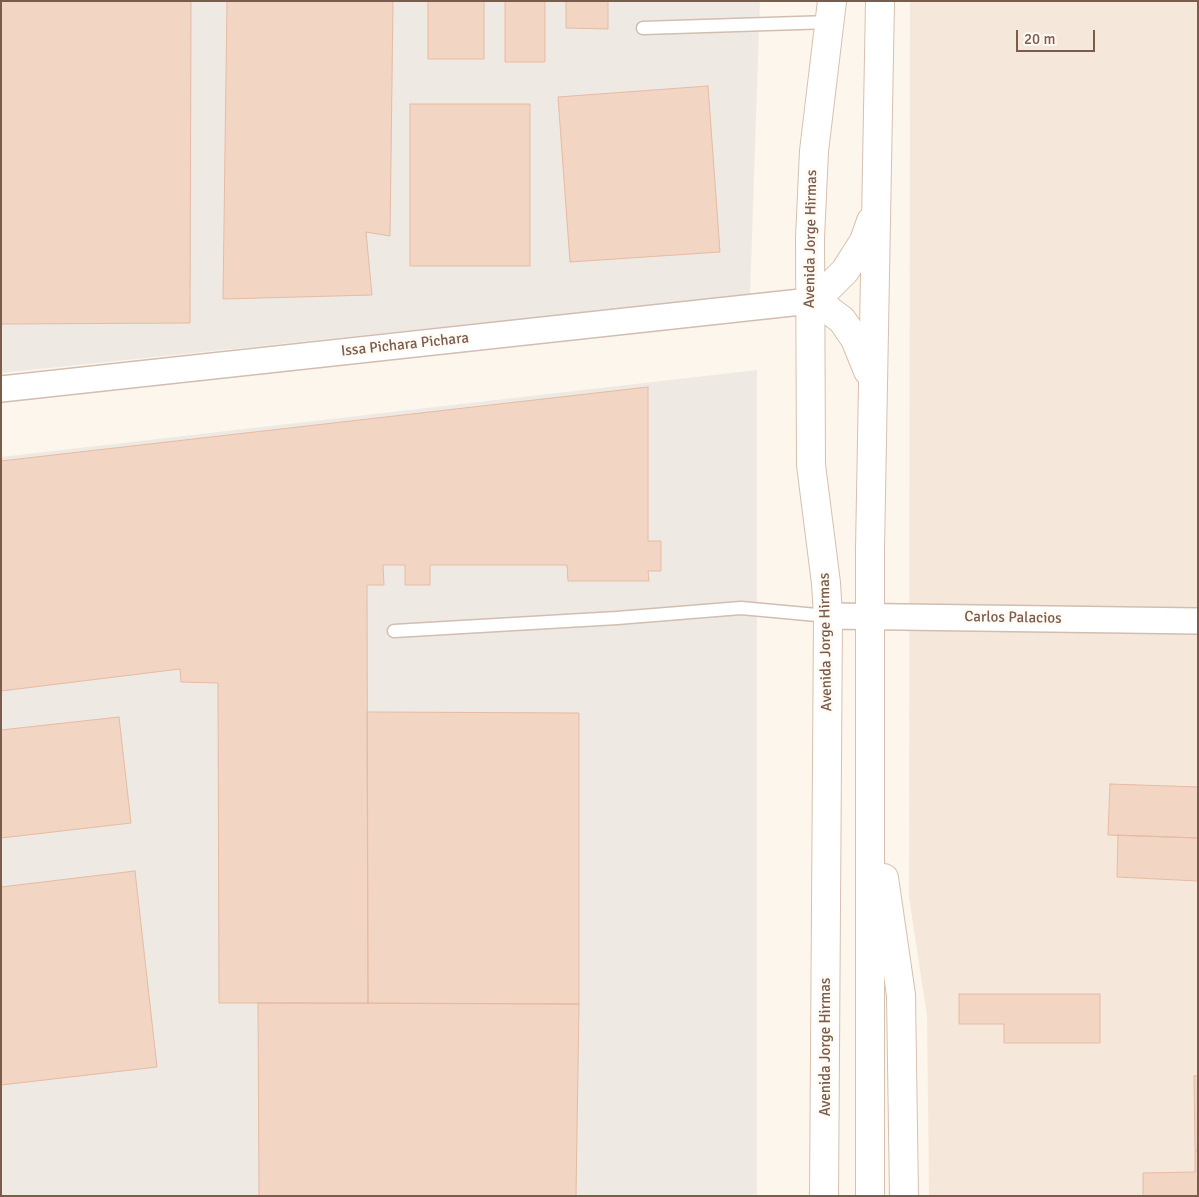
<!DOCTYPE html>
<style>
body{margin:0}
#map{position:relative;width:1199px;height:1197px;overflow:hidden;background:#fdf6ec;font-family:Signika,sans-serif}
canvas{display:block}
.frame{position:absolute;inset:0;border:2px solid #7a5c4d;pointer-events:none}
.scale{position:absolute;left:1016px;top:30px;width:79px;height:22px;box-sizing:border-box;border:2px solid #7a5c4d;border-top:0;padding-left:6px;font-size:15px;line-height:18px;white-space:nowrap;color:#7a5c4d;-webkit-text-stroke:4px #fffaf3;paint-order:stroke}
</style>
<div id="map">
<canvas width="1199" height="1197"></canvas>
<div class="frame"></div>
<div class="scale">20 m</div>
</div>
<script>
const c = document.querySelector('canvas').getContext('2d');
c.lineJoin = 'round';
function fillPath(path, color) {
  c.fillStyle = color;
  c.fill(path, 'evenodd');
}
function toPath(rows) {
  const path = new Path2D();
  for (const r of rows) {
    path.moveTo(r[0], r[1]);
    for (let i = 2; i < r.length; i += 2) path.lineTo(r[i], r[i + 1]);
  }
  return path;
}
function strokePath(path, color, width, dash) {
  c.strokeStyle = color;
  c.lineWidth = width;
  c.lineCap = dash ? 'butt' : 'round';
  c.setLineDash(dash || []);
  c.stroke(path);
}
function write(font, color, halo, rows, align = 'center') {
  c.font = font + ' Signika,sans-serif';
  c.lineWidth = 5;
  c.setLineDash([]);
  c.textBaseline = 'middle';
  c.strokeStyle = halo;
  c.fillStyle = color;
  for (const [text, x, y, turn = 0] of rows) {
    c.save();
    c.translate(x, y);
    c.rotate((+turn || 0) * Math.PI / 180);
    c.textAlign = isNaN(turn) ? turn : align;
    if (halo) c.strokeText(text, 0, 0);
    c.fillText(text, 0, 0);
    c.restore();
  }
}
fillPath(toPath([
 [910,1,1198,1,1198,1196,929,1196,927,1016,909,897]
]), '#f5e8da');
fillPath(toPath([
 [1,1,760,1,750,295,1,373],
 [757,370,757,1196,1,1196,1,457]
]), '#efe9e4');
const building = toPath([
 [1,1,191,1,190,323,1,324,1,1],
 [227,1,393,1,390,236,366,232,372,295,223,299,227,1],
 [428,1,484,1,484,59,428,59,428,1],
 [505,1,545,1,545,62,505,62,505,1],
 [566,1,608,1,608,29,566,28,566,1],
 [708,86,720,252,570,262,558,97,708,86],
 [410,104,530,104,530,266,410,266,410,104],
 [648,387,648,541,661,541,661,571,648,571,649,581,568,581,567,565,430,565,430,585,405,585,405,565,383,565,384,585,367,585,368,1003,219,1003,218,683,181,682,180,669,1,691,1,461,648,387],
 [367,712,579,713,579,1004,368,1003,367,712],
 [119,717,131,823,1,838,1,730,119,717],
 [1110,784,1198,787,1198,838,1108,835,1110,784],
 [1118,835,1198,838,1198,881,1117,877,1118,835],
 [135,871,157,1067,1,1085,1,887,135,871],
 [959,994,1100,994,1100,1043,1004,1043,1004,1024,959,1024,959,994],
 [258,1003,579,1004,576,1196,259,1196,258,1003],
 [1194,1076,1198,1076,1198,1150,1195,1150,1194,1076],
 [1195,1151,1198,1151,1198,1196,1143,1196,1143,1173,1195,1172,1195,1151]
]);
fillPath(building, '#f3d5c3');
strokePath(building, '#e6bba3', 1);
const lane = toPath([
 [643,28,830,22],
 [394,631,617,618,741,608,828,616]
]);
const street = toPath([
 [1,389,810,301],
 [828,616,1198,621]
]);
const secondary = toPath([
 [810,301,823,293,845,271,864,241,871,221],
 [810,301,822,305,842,320,855,339,868,371],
 [884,878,901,995,904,1196],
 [824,1196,828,616,826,583,811,465,810,238,814,151,832,1],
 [870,1196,870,549,880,1]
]);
strokePath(lane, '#d1beb0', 15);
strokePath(street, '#d1beb0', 28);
strokePath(secondary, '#d6c0b0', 30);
strokePath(lane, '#fff', 12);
strokePath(street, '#fff', 25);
strokePath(secondary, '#fff', 28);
write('15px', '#7a5c4d', '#fffaf3', [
 ["Avenida Jorge Hirmas",811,239,-89],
 ["Issa Pichara Pichara",405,345,-6],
 ["Carlos Palacios",1013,618,1],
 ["Avenida Jorge Hirmas",826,642,-91],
 ["Avenida Jorge Hirmas",826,1047,-90]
]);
</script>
